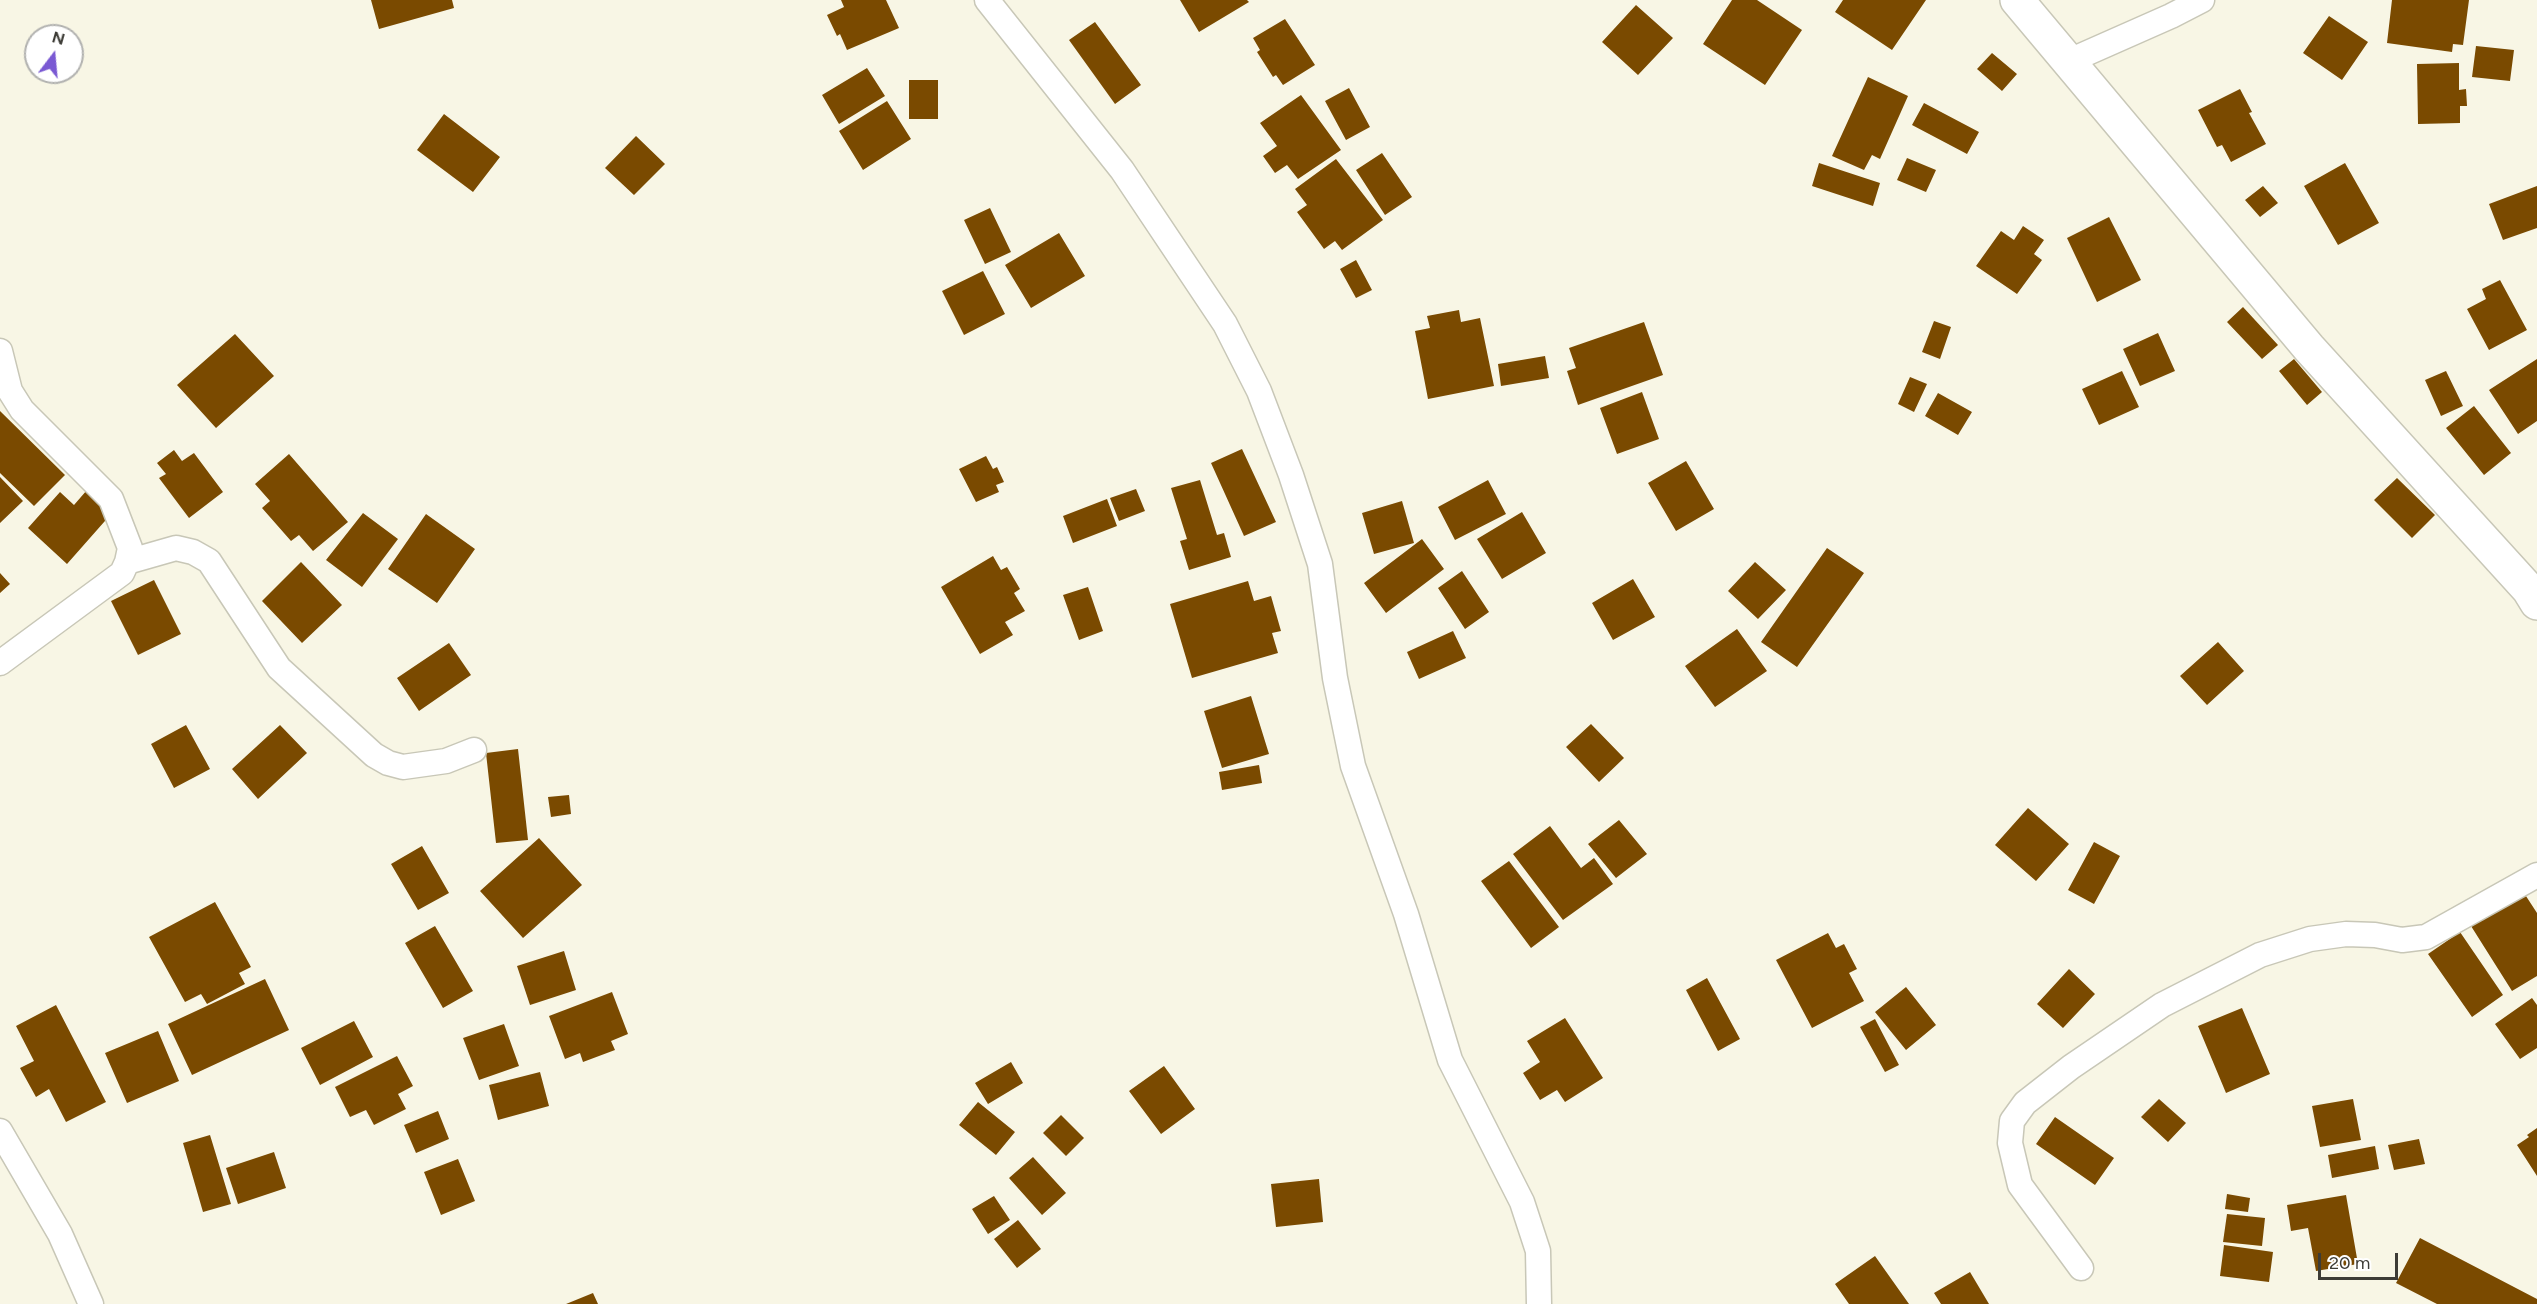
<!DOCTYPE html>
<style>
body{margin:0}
#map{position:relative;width:2537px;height:1304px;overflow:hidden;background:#f8f6e5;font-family:Figtree,sans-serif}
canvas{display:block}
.north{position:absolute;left:24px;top:24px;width:60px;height:60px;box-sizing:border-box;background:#fff;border:2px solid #b1b1af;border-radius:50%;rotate:16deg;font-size:16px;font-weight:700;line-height:24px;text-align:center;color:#3d3c36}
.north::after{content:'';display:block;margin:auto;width:21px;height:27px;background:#7a59d3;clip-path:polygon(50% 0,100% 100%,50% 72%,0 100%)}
.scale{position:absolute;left:2318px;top:1253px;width:80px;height:27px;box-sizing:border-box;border:3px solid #3d3c36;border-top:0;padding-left:8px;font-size:18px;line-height:21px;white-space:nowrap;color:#3d3c36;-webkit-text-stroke:4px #fff;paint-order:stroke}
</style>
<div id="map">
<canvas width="2537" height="1304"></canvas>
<div class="north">N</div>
<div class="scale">20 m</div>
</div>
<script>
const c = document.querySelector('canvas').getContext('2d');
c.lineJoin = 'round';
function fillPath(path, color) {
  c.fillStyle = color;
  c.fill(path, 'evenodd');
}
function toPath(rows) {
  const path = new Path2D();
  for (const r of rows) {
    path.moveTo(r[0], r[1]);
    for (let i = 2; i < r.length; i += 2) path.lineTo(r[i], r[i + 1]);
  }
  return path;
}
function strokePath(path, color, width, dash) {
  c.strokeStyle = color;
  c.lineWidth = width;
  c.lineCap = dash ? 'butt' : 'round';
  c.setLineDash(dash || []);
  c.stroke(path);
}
fillPath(toPath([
 [371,0,452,0,454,8,379,29],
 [841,0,886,0,899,28,847,50,840,34,837,36,827,15,844,7],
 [1180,0,1247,0,1249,2,1199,32],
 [1732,0,1757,0,1802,30,1765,85,1703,44],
 [1843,0,1926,0,1892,50,1835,12],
 [2392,0,2469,0,2463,45,2453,44,2452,52,2387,43],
 [1636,5,1673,38,1638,75,1602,42],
 [2329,16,2368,42,2342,80,2303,53],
 [1285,19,1315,65,1283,85,1276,75,1273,77,1257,52,1260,50,1253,38],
 [1095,22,1141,85,1115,104,1069,40],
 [2476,46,2514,50,2510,81,2472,77],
 [1992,53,2017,74,2002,91,1977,69],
 [2459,63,2459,90,2466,89,2467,106,2460,106,2460,123,2418,124,2417,64],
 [867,68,885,96,839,124,822,95],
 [1868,77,1908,96,1880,159,1872,155,1864,170,1832,156],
 [909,80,938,80,938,119,909,119],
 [1349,88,1370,127,1346,140,1325,101],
 [2240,89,2252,112,2249,113,2266,144,2231,162,2222,145,2217,147,2198,110],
 [1301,95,1341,150,1298,179,1287,165,1275,173,1263,156,1277,146,1260,123],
 [887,101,911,139,863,170,839,131],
 [1924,103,1979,132,1967,154,1912,125],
 [444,114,500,157,473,192,417,150],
 [636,136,665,164,634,195,605,168],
 [1382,153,1412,197,1385,215,1356,170],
 [1907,158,1936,170,1926,192,1897,180],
 [1336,159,1383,220,1342,250,1335,241,1324,249,1297,212,1307,205,1295,189],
 [1819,163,1880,183,1873,206,1812,186],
 [2345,163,2379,223,2338,245,2304,186],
 [2263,186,2278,203,2260,217,2245,200],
 [2537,186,2537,228,2503,240,2489,204],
 [990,208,1011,252,985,264,964,220],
 [2109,217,2141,280,2097,302,2067,238],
 [2023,226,2044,240,2034,254,2042,260,2017,294,1976,266,2001,231,2014,240],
 [1059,233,1085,276,1031,308,1005,265],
 [1356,260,1372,290,1356,298,1340,269],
 [983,271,1005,314,964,335,942,291],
 [2500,280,2527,330,2489,350,2467,309,2486,299,2482,289],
 [2243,307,2278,345,2262,359,2227,322],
 [1459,310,1461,322,1480,318,1494,386,1428,399,1415,331,1430,328,1427,316],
 [1934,321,1951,327,1940,359,1922,352],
 [1644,322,1663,375,1578,405,1567,371,1576,368,1569,348],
 [2158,333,2175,371,2140,386,2123,349],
 [235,334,274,376,216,428,177,385],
 [1545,356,1549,378,1501,386,1498,364],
 [2294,359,2322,392,2307,405,2279,371],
 [2537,359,2537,421,2518,434,2489,390],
 [2122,371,2139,407,2099,425,2082,389],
 [2446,371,2463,406,2441,416,2425,380],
 [1910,377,1927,384,1914,412,1898,404],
 [1642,392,1659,439,1617,454,1600,408],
 [1938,393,1972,412,1958,435,1925,416],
 [2474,406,2511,453,2484,475,2446,428],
 [0,411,65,475,34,506,0,473],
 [1242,449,1276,522,1244,536,1211,463],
 [174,450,182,461,194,453,223,492,189,518,159,478,166,474,157,463],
 [289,454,348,522,313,551,299,535,291,541,262,508,270,501,255,484],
 [986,456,993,469,997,467,1004,482,996,485,999,492,976,502,959,469],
 [1686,461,1714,509,1676,531,1648,483],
 [0,477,23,501,0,523],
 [2397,478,2435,515,2412,538,2374,500],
 [1200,480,1217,535,1224,533,1231,557,1189,570,1180,541,1187,539,1171,488],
 [1488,480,1506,514,1455,540,1438,507],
 [1136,489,1145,511,1119,521,1110,498],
 [87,490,112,513,67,564,28,528,60,492,74,505],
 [1107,499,1117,526,1073,543,1063,516],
 [1402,501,1414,543,1374,554,1362,513],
 [1522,512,1546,553,1502,579,1477,539],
 [363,513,398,539,362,587,326,560],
 [426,514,475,549,437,603,388,569],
 [1422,539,1444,569,1386,613,1364,583],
 [1827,548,1864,573,1797,667,1761,642],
 [993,556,1001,570,1007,567,1020,589,1014,593,1025,611,1005,622,1013,635,980,654,941,587],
 [301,562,342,605,302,643,262,601],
 [1755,562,1786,590,1758,619,1728,591],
 [1462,571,1489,612,1465,629,1438,588],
 [0,573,10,584,0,593],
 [1633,579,1655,617,1613,640,1592,603],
 [154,580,181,634,138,655,111,601],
 [1248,581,1254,601,1271,596,1281,631,1272,633,1278,653,1192,678,1170,604],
 [1088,587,1103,631,1079,640,1063,595],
 [1737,629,1767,671,1715,707,1685,666],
 [1453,631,1466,658,1419,679,1407,652],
 [2218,642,2244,671,2207,705,2180,676],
 [449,643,471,675,419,711,397,678],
 [1251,696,1269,754,1222,768,1204,711],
 [1591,724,1624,758,1599,782,1566,747],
 [186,725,210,769,174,788,151,744],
 [280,725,307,753,258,799,232,769],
 [518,749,528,840,496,843,486,753],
 [1259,765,1262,783,1222,790,1219,772],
 [569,795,571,814,551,817,548,797],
 [2028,808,2069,844,2036,881,1995,845],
 [1619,820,1647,854,1616,878,1588,844],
 [1550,826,1581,868,1594,858,1613,884,1563,920,1513,854],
 [539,838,582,885,523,938,480,891],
 [2094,842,2120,856,2094,904,2068,890],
 [422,846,449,893,418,910,391,864],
 [1509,861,1559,927,1531,948,1481,881],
 [2524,893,2537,913,2537,976,2512,991,2471,926],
 [215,902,251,967,239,973,245,984,207,1004,201,994,185,1002,149,937],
 [435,926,473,991,443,1008,405,943],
 [2460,932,2503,995,2472,1017,2428,954],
 [1828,933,1836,948,1844,944,1857,969,1849,973,1864,1001,1812,1028,1776,960],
 [564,951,576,990,530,1005,517,966],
 [2069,969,2095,994,2063,1028,2037,1004],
 [1707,978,1740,1039,1718,1051,1686,990],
 [265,979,289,1030,192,1075,168,1024],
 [1906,987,1936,1025,1906,1050,1875,1012],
 [612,992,628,1034,611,1041,615,1050,583,1062,580,1053,565,1059,549,1016],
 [2532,998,2537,1005,2537,1048,2520,1059,2495,1024],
 [56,1005,106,1102,66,1122,49,1089,36,1097,20,1068,34,1061,16,1026],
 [2242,1008,2270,1074,2226,1093,2198,1026],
 [1565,1018,1603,1078,1565,1102,1557,1090,1540,1100,1523,1073,1540,1062,1527,1041],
 [1875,1019,1899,1065,1885,1072,1860,1027],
 [354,1021,373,1057,320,1085,301,1048],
 [504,1024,519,1066,479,1080,463,1038],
 [158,1031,179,1081,127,1103,105,1053],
 [397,1056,413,1086,398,1094,406,1109,374,1125,366,1110,350,1117,335,1087],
 [1011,1062,1023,1083,988,1104,975,1083],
 [1164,1066,1195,1109,1161,1134,1129,1091],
 [540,1072,549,1106,498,1120,489,1085],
 [2159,1099,2186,1123,2168,1142,2141,1117],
 [2353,1099,2361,1140,2320,1147,2312,1106],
 [978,1102,1015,1132,996,1155,959,1125],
 [438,1111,449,1139,416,1153,404,1125],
 [1061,1115,1084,1138,1066,1156,1043,1133],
 [2055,1117,2114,1158,2095,1185,2036,1144],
 [2537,1128,2537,1176,2517,1145,2529,1137,2527,1135],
 [210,1135,231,1204,203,1212,183,1143],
 [2419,1139,2425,1164,2394,1170,2388,1145],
 [2375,1146,2379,1169,2332,1178,2328,1155],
 [274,1152,286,1188,238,1204,226,1168],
 [1033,1157,1066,1193,1042,1215,1009,1178],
 [458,1159,475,1201,441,1215,424,1172],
 [1319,1179,1323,1222,1276,1227,1271,1184],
 [2227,1194,2250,1198,2248,1212,2225,1209],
 [2346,1195,2358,1264,2316,1271,2308,1228,2291,1231,2287,1205],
 [994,1196,1010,1220,988,1234,972,1209],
 [2227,1214,2265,1218,2262,1246,2223,1242],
 [1018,1220,1041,1249,1017,1268,994,1239],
 [2420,1238,2537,1299,2537,1304,2437,1304,2396,1283],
 [2224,1245,2273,1252,2269,1282,2220,1276],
 [1875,1256,1909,1304,1849,1304,1835,1284],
 [1970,1272,1989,1304,1941,1304,1934,1293],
 [593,1293,598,1304,566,1304]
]), '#7a4a00');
const street = toPath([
 [987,0,1122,170,1225,324,1259,391,1291,475,1320,564,1335,678,1353,766,1406,914,1450,1060,1522,1202,1538,1251,1539,1304],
 [2067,62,2171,16,2202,0],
 [0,351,10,391,22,410,111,499,130,548,127,562,122,573,0,663],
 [127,562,176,548,193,552,209,561,279,668,374,755,388,763,403,767,446,761,474,750],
 [0,1131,60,1234,91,1304],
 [2081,1268,2020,1185,2010,1143,2012,1121,2025,1103,2071,1067,2162,1005,2260,955,2310,939,2346,934,2375,935,2402,940,2426,937,2537,875]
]);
const secondary = toPath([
 [2017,0,2309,348,2529,590,2537,603]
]);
strokePath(street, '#c8c7b7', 27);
strokePath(secondary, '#c8c7b7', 36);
strokePath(street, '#fff', 24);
strokePath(secondary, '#fff', 33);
</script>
